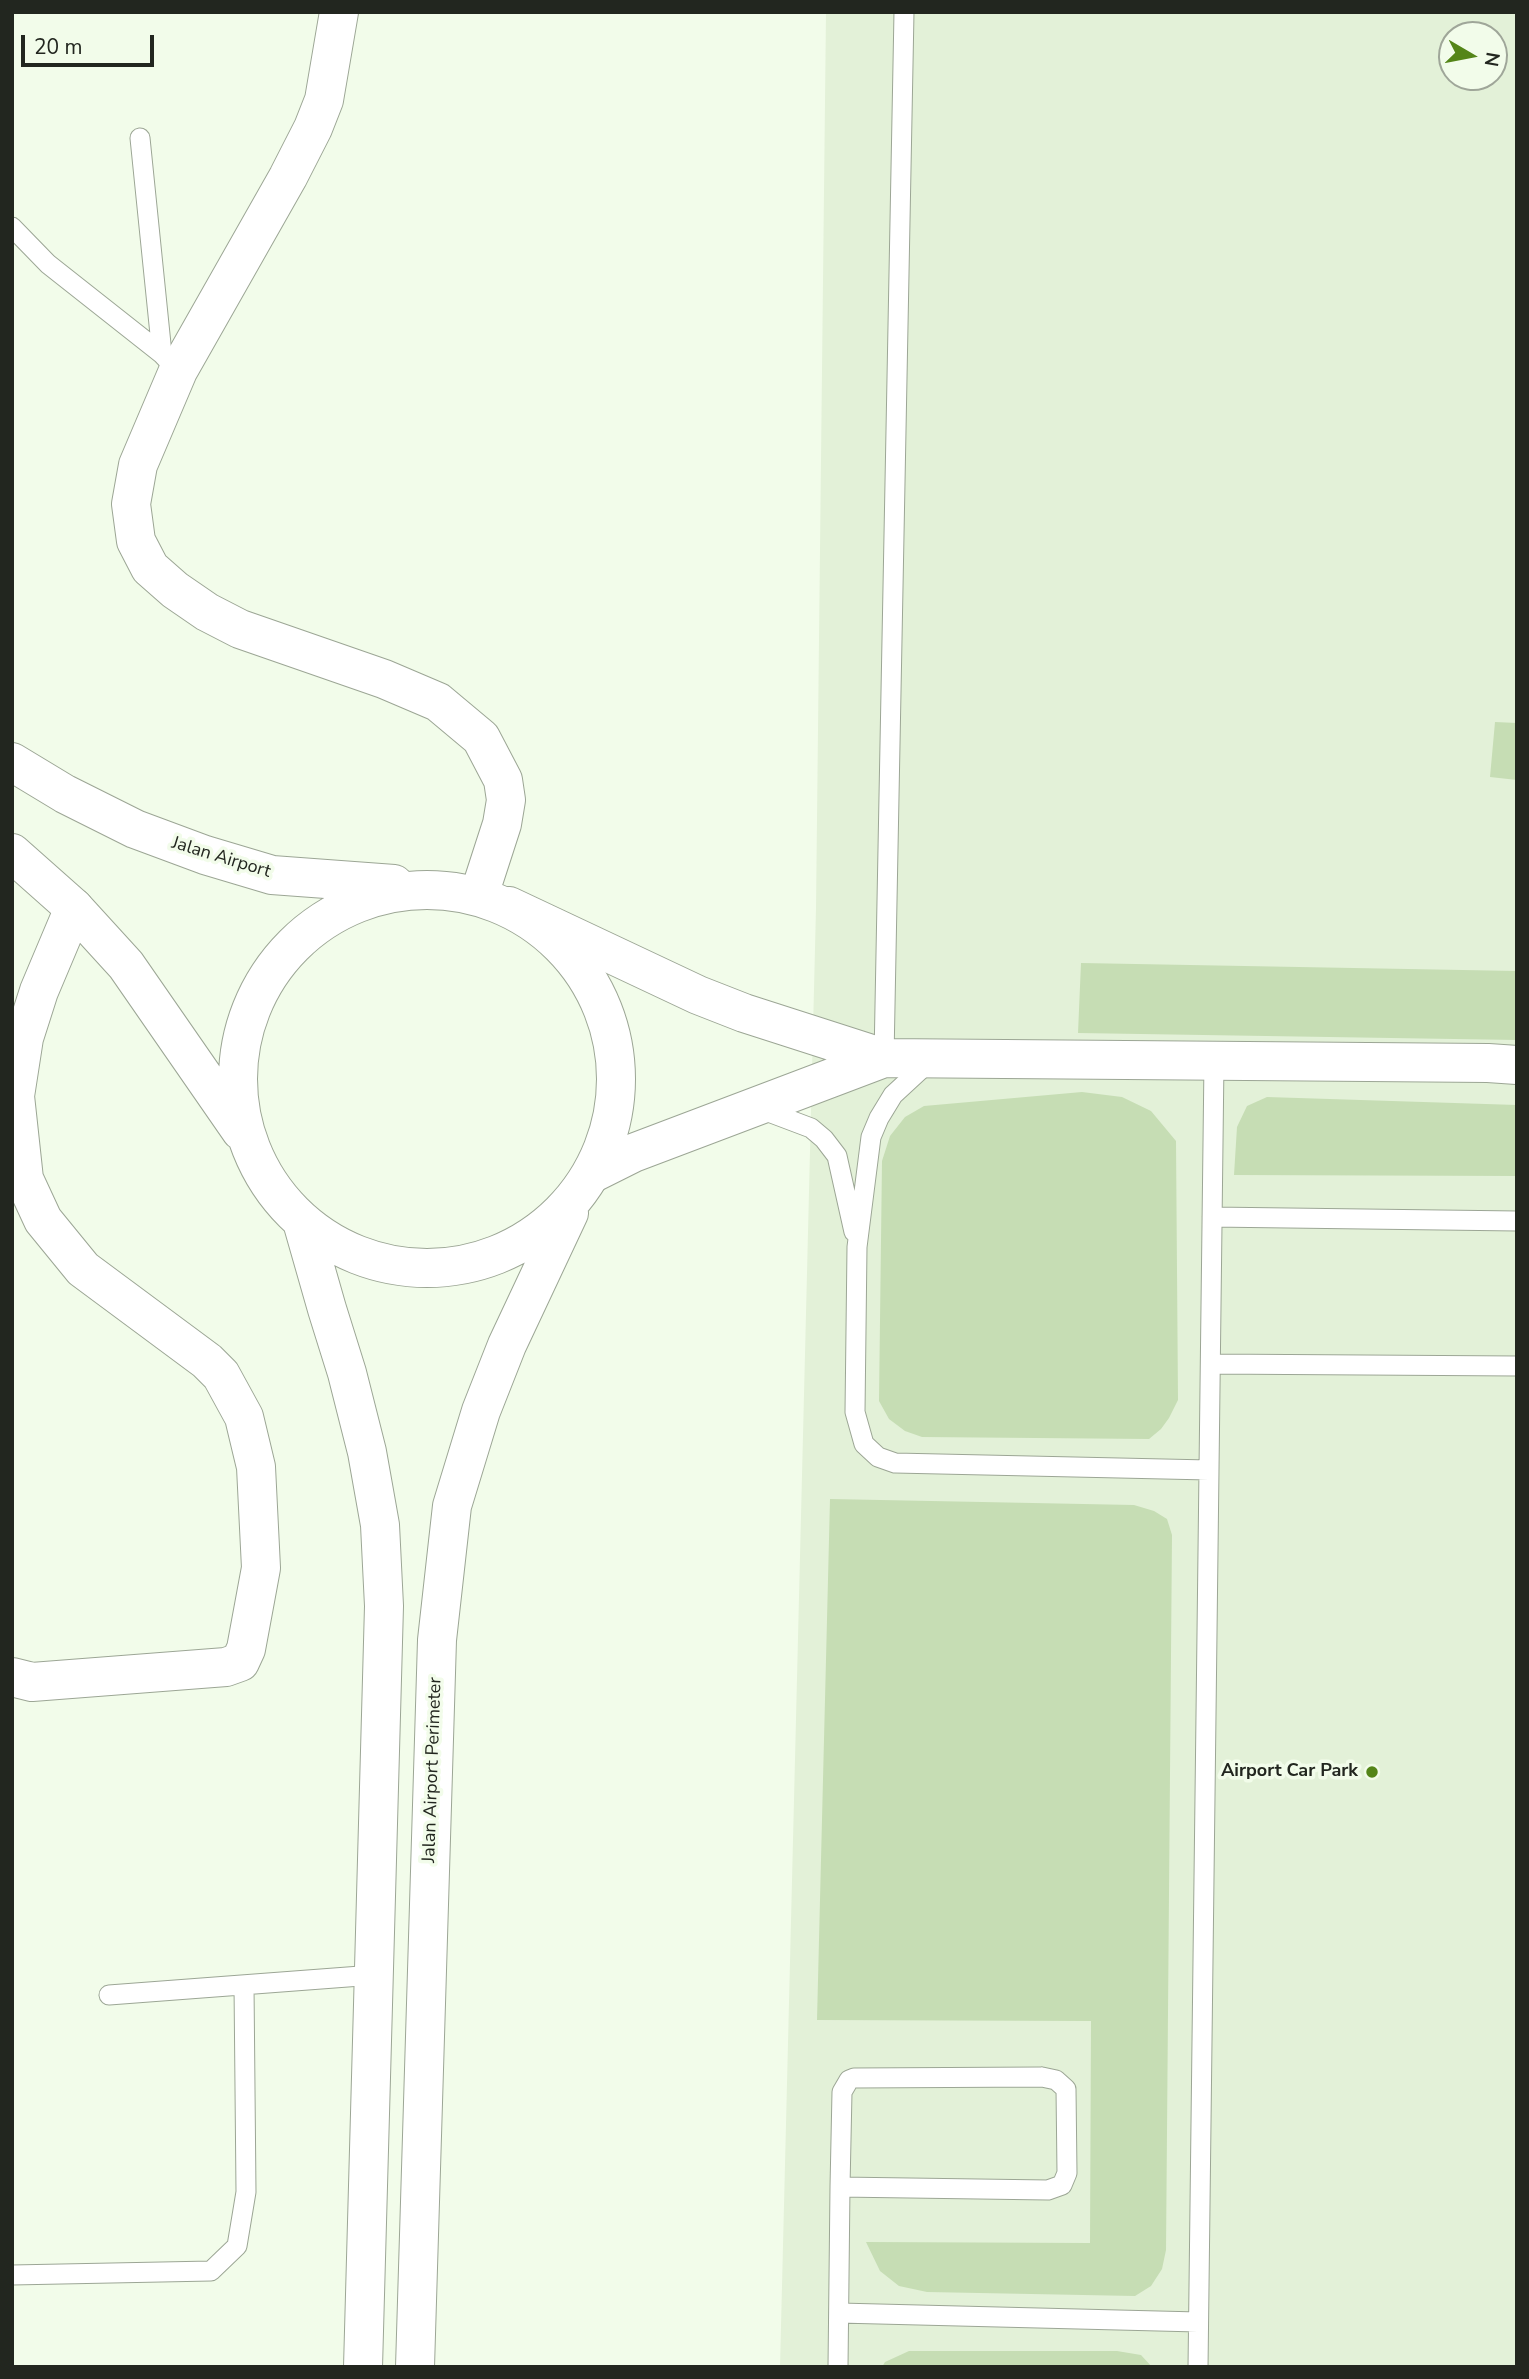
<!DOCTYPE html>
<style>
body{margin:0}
#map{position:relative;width:1529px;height:2379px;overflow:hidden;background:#f2fcea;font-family:"Nunito Sans",sans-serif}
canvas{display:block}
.frame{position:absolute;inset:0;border:14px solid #22261f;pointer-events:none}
.north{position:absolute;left:1438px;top:21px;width:70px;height:70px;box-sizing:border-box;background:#f2fcea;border:2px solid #9fa699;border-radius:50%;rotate:100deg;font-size:19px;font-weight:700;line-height:28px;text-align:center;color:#22261f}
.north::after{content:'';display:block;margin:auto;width:24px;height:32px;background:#548518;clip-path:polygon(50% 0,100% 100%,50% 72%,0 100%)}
.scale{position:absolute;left:21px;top:35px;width:133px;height:32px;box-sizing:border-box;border:4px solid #22261f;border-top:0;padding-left:9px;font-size:21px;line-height:24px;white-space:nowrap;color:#22261f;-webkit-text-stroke:5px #f2fcea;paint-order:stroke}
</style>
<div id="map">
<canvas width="1529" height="2379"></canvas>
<div class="frame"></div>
<div class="north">N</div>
<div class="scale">20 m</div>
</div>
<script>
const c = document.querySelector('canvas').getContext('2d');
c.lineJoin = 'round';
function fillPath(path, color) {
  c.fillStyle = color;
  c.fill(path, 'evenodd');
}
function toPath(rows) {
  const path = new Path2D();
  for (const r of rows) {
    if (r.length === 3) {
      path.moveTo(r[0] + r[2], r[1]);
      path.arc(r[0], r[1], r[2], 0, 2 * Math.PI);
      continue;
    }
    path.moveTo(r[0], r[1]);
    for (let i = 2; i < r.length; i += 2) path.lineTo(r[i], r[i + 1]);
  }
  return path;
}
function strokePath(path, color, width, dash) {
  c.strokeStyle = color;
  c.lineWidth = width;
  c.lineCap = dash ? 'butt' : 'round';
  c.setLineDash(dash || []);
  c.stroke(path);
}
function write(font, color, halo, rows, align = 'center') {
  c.font = font + ' "Nunito Sans",sans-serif';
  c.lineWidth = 7;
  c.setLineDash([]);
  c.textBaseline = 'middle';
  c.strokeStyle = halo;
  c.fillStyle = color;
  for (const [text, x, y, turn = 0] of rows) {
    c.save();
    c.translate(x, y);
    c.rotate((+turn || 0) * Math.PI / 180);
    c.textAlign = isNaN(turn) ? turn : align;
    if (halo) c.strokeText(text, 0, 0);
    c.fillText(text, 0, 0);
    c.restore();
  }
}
fillPath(toPath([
 [826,12,1517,12,1517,2367,780,2367,816,908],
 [1452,35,1494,35,1494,77,1452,77]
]), '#e3f1d8');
fillPath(toPath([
 [1495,722,1517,723,1517,780,1490,777],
 [1081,963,1517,971,1517,1040,1078,1033],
 [1082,1092,1122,1097,1151,1111,1176,1141,1178,1400,1169,1418,1161,1429,1149,1439,922,1437,905,1431,889,1419,879,1401,882,1161,890,1136,905,1117,924,1106],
 [1267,1097,1517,1105,1517,1176,1234,1175,1237,1127,1247,1106],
 [830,1499,1134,1505,1154,1511,1167,1519,1172,1535,1166,2250,1162,2269,1151,2286,1135,2296,927,2292,899,2286,880,2271,866,2242,1090,2243,1091,2021,817,2020],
 [909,2351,1117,2351,1141,2355,1152,2367,882,2367,885,2362]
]), '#c6ddb4');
const lane = toPath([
 [140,138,162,354],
 [12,227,48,264,162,354,178,371],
 [884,1058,904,12],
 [932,1059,893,1095,879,1118,871,1137,857,1247,855,1412,864,1444,878,1457,895,1463,1209,1470],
 [758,1108,811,1128,824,1139,837,1156,854,1232],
 [1212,1217,1517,1221],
 [1211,1364,1517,1366],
 [109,1995,374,1975],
 [1042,2077,1056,2080,1066,2089,1067,2173,1062,2185,1048,2190,840,2187,842,2092,849,2080,854,2078,1042,2077],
 [12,2275,211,2271,237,2246,246,2192,244,1985],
 [839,2313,1198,2322],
 [838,2367,840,2187],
 [1198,2367,1214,1061]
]);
const street = toPath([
 [339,12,324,100,313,128,288,177,178,371,138,465,131,504,136,541,150,568,175,590,207,612,240,629,384,679,438,702,481,738,503,780,506,800,502,824,479,895],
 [509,906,698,995,744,1013,884,1058,1488,1063,1517,1065],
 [593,1173,633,1153,884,1058],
 [12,1677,32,1682,226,1667,240,1662,246,1649,261,1568,256,1467,244,1417,221,1375,207,1361,83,1269,43,1220,24,1179,15,1096,24,1038,39,991,74,908]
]);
const secondary = toPath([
 [12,762,65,794,135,829,205,855,272,875,394,884],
 [12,853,74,908,126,965,241,1131],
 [427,1079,189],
 [303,1225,327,1309,347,1373,367,1452,380,1525,384,1606,363,2367],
 [415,2367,437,1640,452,1506,481,1411,507,1345,569,1213]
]);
strokePath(lane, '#9ca695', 21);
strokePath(street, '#9ca695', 40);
strokePath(secondary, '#9ca695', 40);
strokePath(lane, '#fff', 19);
strokePath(street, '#fff', 38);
strokePath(secondary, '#fff', 38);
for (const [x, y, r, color] of [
 [1372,1772,7,"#548518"]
]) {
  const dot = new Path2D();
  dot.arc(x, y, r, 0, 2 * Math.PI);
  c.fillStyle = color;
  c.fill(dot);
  strokePath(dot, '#f2fcea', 2.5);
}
write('18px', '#22261f', '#f2fcea', [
 ["Jalan Airport",221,858,17],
 ["Jalan Airport Perimeter",433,1770,-88]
]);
write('bold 18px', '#22261f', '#f2fcea', [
 ["Airport Car Park",1358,1772]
], 'right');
</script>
